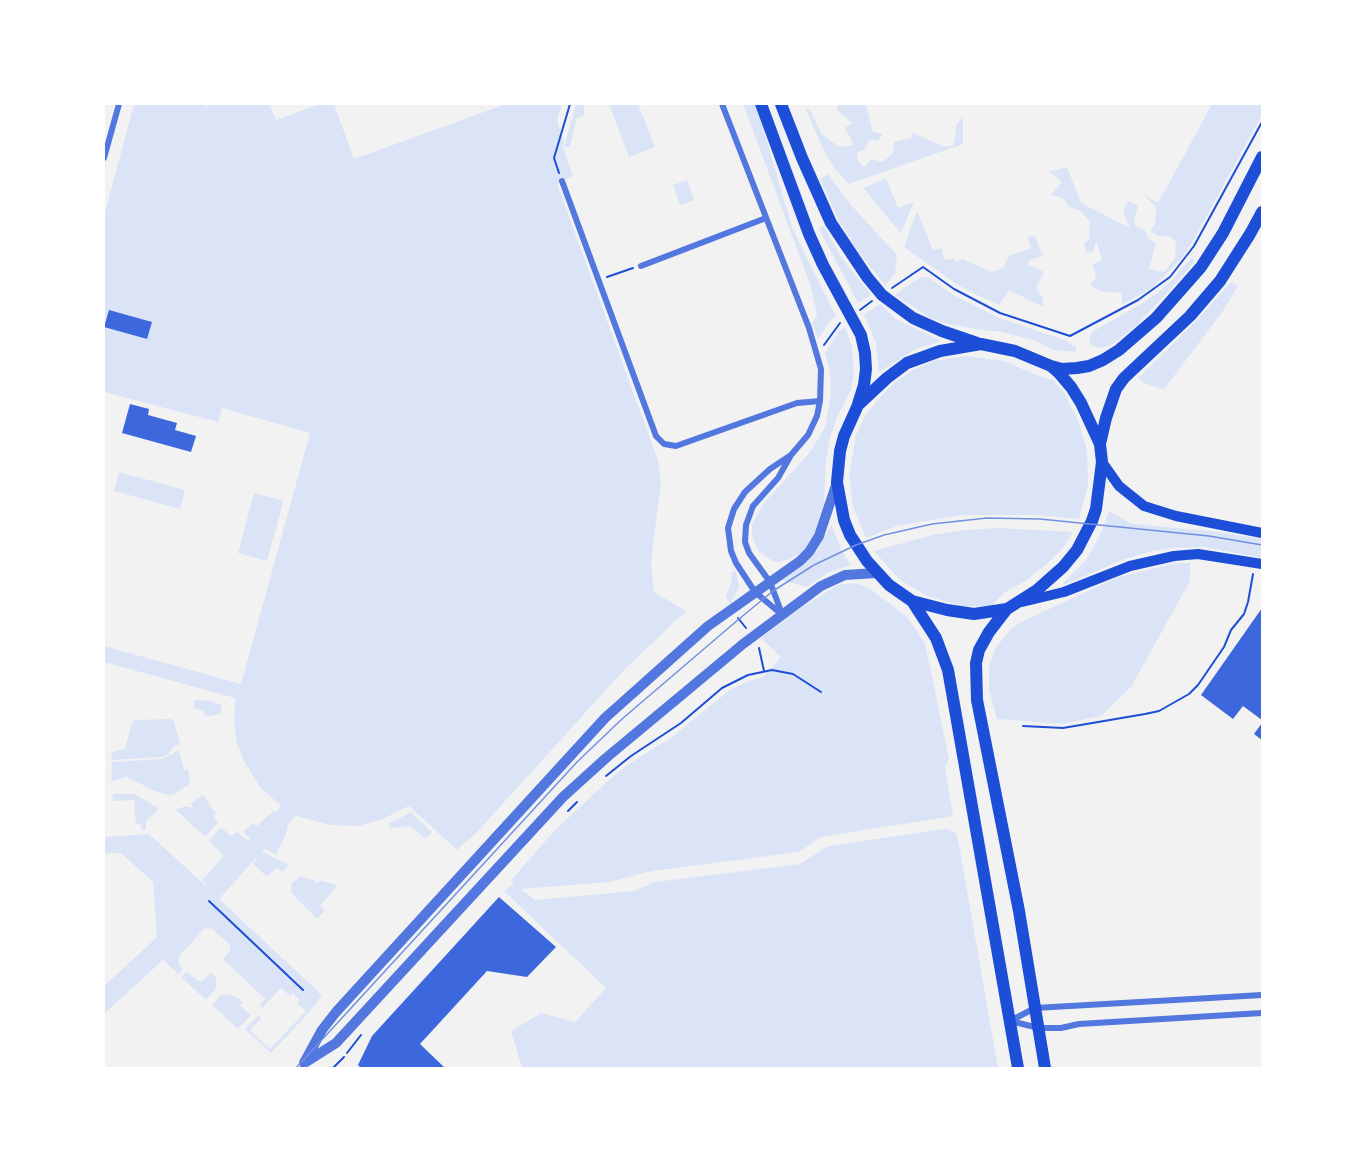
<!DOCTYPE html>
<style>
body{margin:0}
#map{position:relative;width:1366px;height:1172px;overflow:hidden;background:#f2f2f2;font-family:"Fira Sans Condensed",sans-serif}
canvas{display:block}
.frame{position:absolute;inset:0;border:105px solid #fff;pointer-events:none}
</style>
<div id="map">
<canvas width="1366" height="1172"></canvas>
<div class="frame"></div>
</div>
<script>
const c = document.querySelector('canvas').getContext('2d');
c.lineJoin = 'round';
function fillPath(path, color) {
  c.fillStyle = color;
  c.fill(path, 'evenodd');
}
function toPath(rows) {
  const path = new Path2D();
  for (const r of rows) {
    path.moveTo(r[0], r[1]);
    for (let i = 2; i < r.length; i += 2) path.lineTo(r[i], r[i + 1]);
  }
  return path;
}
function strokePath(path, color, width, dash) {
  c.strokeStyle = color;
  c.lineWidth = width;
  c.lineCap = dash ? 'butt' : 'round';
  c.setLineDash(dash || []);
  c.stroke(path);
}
fillPath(toPath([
 [134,104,203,104,207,108,207,104,269,104,276,120,320,104,334,104,354,159,506,104,562,104,557,120,563,140,563,148,573,176,557,184,658,460,661,482,651,562,654,592,686,611,624,670,478,831,457,850,409,806,383,819,358,826,330,825,296,816,288,824,286,834,276,855,265,849,262,852,289,865,283,872,277,867,267,877,253,864,258,856,219,899,322,995,311,1010,271,1053,245,1029,258,1016,261,1018,250,1030,270,1049,306,1011,297,1003,300,1000,293,993,290,996,281,988,262,1008,260,1005,265,999,223,959,230,951,230,945,211,928,204,929,180,955,178,963,183,969,178,974,163,960,104,1014,104,986,157,937,153,882,121,853,104,854,104,837,149,834,206,886,207,885,202,880,224,856,209,841,221,827,231,836,237,832,248,841,250,839,243,832,253,823,257,826,273,811,275,812,281,806,260,787,244,761,237,743,234,724,235,698,104,662,104,646,241,684,310,433,222,408,218,422,104,392,104,216],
 [576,104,583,104,585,115,577,118,570,147,564,147],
 [609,104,638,104,655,147,629,157],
 [743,104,754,104,763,128,793,230,836,316,830,321,818,339,812,323,817,315,811,287],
 [838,104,866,104,873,132,883,134,878,141,869,140,865,150,858,152,857,159,862,166,866,166,871,159,883,162,893,153,894,142,912,138,911,132,942,146,953,146,955,139,956,125,963,117,963,144,849,184,835,169,824,151,806,110,810,109,821,133,839,147,854,145,845,128,852,123,837,110],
 [1212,104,1262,104,1262,115,1193,241,1182,258,1152,288,1122,305,1122,293,1100,291,1090,285,1096,278,1093,264,1102,260,1096,241,1093,251,1086,253,1084,243,1089,239,1090,221,1080,211,1068,206,1064,199,1051,195,1062,182,1049,172,1067,167,1081,203,1130,228,1123,211,1128,201,1138,206,1134,220,1136,226,1145,231,1148,238,1156,243,1149,269,1164,272,1175,258,1176,242,1169,236,1158,236,1150,230,1155,225,1156,207,1144,195,1158,203],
 [828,174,851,205,897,255,895,274,885,285,859,253,839,221,820,179],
 [886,178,898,208,914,202,901,233,863,188],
 [687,180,694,200,680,205,673,185],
 [916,213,918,213,933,250,941,248,945,260,954,258,956,262,963,259,991,272,1003,268,1009,256,1031,248,1028,237,1035,236,1043,256,1029,260,1028,265,1044,272,1036,288,1043,298,1043,307,1009,290,999,305,981,297,958,285,904,247],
 [824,226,842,258,871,295,858,303,819,229],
 [1192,257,1195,261,1178,281,1136,326,1110,346,1099,348,1091,345,1089,341,1092,332,1141,304,1158,292,1172,280],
 [923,277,928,277,952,294,997,317,1067,341,1076,347,1076,352,1054,350,1033,340,997,331,989,331,947,324,928,317,895,295,914,281],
 [1231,282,1238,286,1223,311,1165,388,1161,389,1144,383,1138,378,1196,321],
 [880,304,896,319,939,340,939,342,916,349,879,372,876,343,864,315],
 [845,327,852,347,854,374,850,392,837,417,830,438,826,459,824,504,816,530,803,551,790,559,779,562,773,561,759,552,752,536,752,525,763,504,811,451,825,427,831,393,830,373,825,353,839,331],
 [967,356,1004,361,1041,377,1053,380,1064,393,1078,420,1087,450,1088,485,1079,519,1034,515,962,515,897,526,866,538,853,506,849,475,856,435,864,418,878,399,895,382,913,370,934,361],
 [119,472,185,490,180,509,114,491],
 [254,493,281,500,283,503,267,561,238,553],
 [1109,511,1132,524,1211,531,1262,539,1262,558,1204,547,1174,548,1152,551,1122,560,1064,585,1063,583,1085,561,1099,538],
 [831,525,841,547,840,548,851,565,829,572,806,587,782,580,817,551],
 [999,528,1073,532,1063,548,1047,564,1025,581,1004,593,992,605,987,606,962,606,927,596,900,580,874,551,932,535,965,530],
 [1175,563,1190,563,1190,581,1131,687,1101,716,1062,724,997,719,989,690,989,666,996,647,1012,628,1023,621,1116,578],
 [736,571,739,587,730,604,726,597,731,583,732,572],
 [853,583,868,587,907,617,925,643,949,759,945,766,953,816,821,837,799,852,652,871,609,882,521,889,535,900,634,891,655,882,800,864,828,846,945,829,955,832,958,839,998,1068,522,1068,511,1031,541,1013,575,1022,606,988,504,891,514,883,511,880,555,830,610,779,627,765,672,737,731,689,749,681,763,677,781,657,761,638,801,608,838,585],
 [195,700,210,701,221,705,222,709,220,714,204,717,205,712,193,708],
 [171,719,174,721,180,744,173,747,169,754,161,757,111,760,112,752,125,749,131,726,135,720],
 [179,750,184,770,188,770,190,782,187,786,174,794,167,795,155,791,127,777,111,781,112,762,162,759],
 [112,794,135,794,155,806,158,810,146,821,146,830,142,830,141,824,136,824,134,800,113,801],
 [203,795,216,814,213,816,218,823,205,837,177,811,173,810,187,806,190,808,193,806,190,804],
 [411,812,432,832,426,839,410,826,391,828,388,824],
 [300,877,315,880,314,882,318,883,320,881,335,884,337,886,320,906,325,911,317,919,291,893,292,883],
 [186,972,199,981,205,979,211,972,216,978,216,988,206,1000,181,977],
 [228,994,237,997,243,1002,240,1005,251,1015,238,1029,212,1005,221,995]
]), '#dbe4f7');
fillPath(toPath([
 [109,310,152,322,147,339,104,327],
 [130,404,149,409,148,415,177,423,175,430,196,436,191,452,122,433],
 [1262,608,1262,720,1243,706,1233,719,1201,695],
 [1262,723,1262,740,1254,734],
 [499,897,556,947,527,977,487,971,420,1044,445,1068,361,1068,358,1065,372,1036]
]), '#3d67dc');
strokePath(toPath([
 [559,173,554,158,570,104],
 [607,277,633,268],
 [892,288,923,267,954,289,1000,313,1070,336,1138,300,1170,277,1194,246,1262,122],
 [860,310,872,301],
 [824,345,840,323],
 [738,618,746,628],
 [759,648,764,671],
 [1023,726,1063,728,1145,714,1159,711,1189,694,1198,685,1224,647,1231,630,1244,614,1248,602,1253,574],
 [606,776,631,756,681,723,722,688,748,675,772,670,793,674,821,692],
 [568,811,577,802],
 [209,901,303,990],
 [347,1053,361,1035],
 [333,1068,344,1057]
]), '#1d4ed8', 2);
strokePath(toPath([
 [722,104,809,328,821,369,820,401,817,416,808,435,791,455,778,478,753,506,746,525,745,542,749,553,770,582,782,614],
 [104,158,119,104],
 [562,181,656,436,664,444,676,446,797,403,820,401],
 [641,266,766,218],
 [780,613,755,592,736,563,731,551,728,528,734,509,745,492,770,469,791,455],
 [1010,1021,1035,1008,1262,995],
 [1010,1021,1039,1028,1061,1028,1079,1024,1262,1013]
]), '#5277de', 6);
strokePath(toPath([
 [306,1062,336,1043,563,797,606,758,743,644,821,586,845,575,877,573],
 [304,1063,322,1030,336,1012,605,718,708,626,800,561,809,552,819,536,837,482]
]), '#5277de', 10);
strokePath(toPath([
 [1102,462,1119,486,1144,506,1176,516,1262,533],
 [1022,602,1064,592,1130,566,1174,556,1198,554,1262,564]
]), '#1d4ed8', 10);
strokePath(toPath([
 [761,104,809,234,823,265,861,335,865,353,866,369,864,385,858,404],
 [781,104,802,158,831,223,867,277,882,295,913,318,942,331,977,343],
 [981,344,1015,351,1051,366,1059,373,1071,387,1081,403,1100,444,1102,462,1096,509,1092,521,1077,550,1063,567,1037,590,1007,609,974,614,947,610,912,601,889,585,867,561,850,535,844,520,837,482,840,451,844,436,858,405,887,378,907,363,940,351,981,344],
 [1051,366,1062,369,1077,368,1089,366,1103,360,1119,350,1156,318,1201,267,1223,233,1262,157],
 [1100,444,1106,418,1116,389,1124,378,1190,316,1220,281,1250,234,1262,212],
 [912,601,936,638,948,670,1018,1068],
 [1006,610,989,632,979,650,976,663,977,700,1019,911,1045,1068]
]), '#1d4ed8', 12);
strokePath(toPath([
 [296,1068,577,762,622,719,739,619,773,591,814,565,856,545,884,535,932,524,987,518,1040,519,1209,536,1262,545]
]), '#7290e2', 1.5);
</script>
